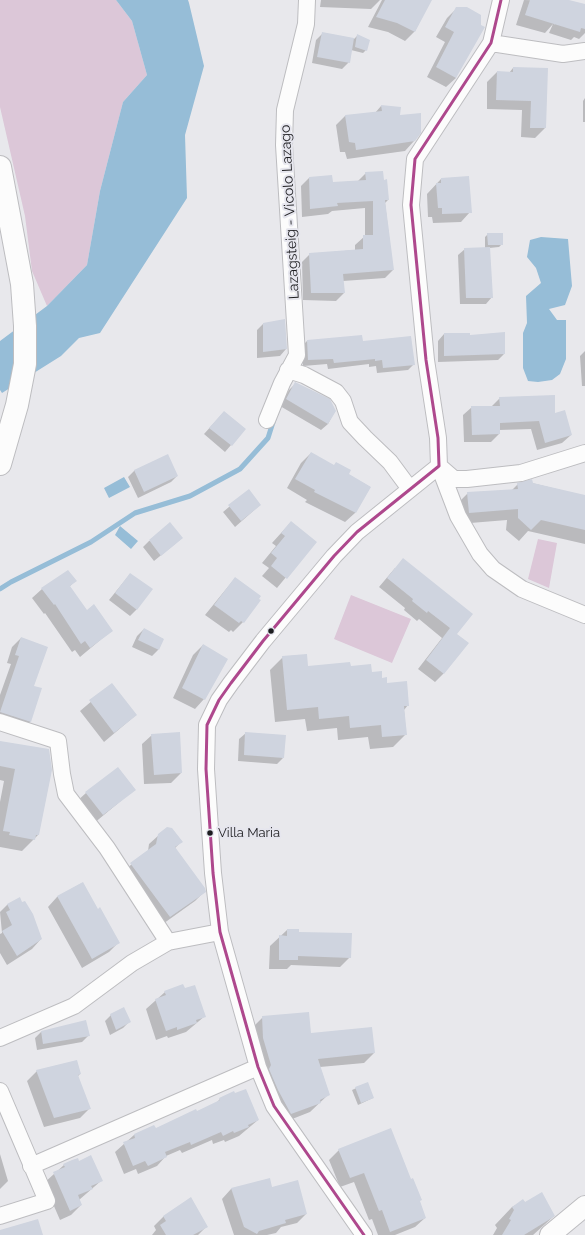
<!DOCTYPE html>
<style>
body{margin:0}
canvas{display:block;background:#e8e8ec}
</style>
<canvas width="585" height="1235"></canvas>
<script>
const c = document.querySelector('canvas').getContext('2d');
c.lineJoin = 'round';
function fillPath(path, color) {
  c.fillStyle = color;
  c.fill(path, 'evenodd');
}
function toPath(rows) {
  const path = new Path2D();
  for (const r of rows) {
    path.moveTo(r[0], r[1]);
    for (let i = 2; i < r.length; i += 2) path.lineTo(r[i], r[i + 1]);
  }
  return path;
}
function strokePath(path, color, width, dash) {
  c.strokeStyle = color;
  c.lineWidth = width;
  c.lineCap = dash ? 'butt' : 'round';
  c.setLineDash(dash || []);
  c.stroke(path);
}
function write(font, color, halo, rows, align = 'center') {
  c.font = font + ' Raleway,sans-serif';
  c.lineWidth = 4;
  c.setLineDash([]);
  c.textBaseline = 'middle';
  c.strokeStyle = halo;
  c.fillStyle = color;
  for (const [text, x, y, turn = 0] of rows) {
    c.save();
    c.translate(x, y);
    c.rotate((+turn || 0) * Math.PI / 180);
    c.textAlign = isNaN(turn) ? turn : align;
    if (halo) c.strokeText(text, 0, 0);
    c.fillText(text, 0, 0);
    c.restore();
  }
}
fillPath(toPath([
 [0,0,116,0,132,21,147,75,123,102,100,191,87,265,47,306,32,271,25,216,0,107],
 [538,539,557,543,549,588,528,579],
 [351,595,411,619,392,663,334,639]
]), '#dcc7d8');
fillPath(toPath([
 [116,0,188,0,189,3,204,66,185,135,187,198,100,333,79,338,61,356,2,393,0,390,0,341,47,306,87,265,100,191,123,102,147,75,132,21],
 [541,237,568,239,572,286,565,305,549,309,557,320,566,320,566,359,560,374,552,380,538,382,528,381,523,368,523,333,527,323,526,296,541,283,536,268,527,257,530,240],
 [124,477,130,487,109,498,104,488],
 [120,526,138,541,131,549,115,535]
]), '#96bdd7');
fillPath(toPath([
 [321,0,380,0,371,9,320,7],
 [382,0,431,0,415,31,405,41,388,32,368,27],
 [524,0,561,1,554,25,562,13,585,7,585,33,579,39,574,37,571,40,549,33,553,24,545,33,516,25],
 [457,8,456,78,446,87,427,77,445,42,436,37,447,18],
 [323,33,354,39,357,36,366,50,363,53,351,50,349,62,342,69,312,63,316,40],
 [513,68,547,69,545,128,535,138,521,137,522,110,487,109,487,82,497,72,509,73],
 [585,98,585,122,583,122,583,101],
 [381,106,399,116,414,141,405,151,347,159,345,152,340,152,336,125,345,116,375,113],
 [366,173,388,200,385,203,393,270,385,278,343,281,344,293,336,301,303,300,302,262,310,254,355,250,355,245,365,236,365,208,332,211,328,214,302,217,301,186,309,178,331,176,332,183,358,181],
 [441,179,470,212,461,222,433,223,432,217,428,217,427,194],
 [488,234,502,244,499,247,489,248,492,297,486,304,460,304,458,255,465,249,485,248,485,237],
 [263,324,286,349,280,356,257,358,257,330],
 [504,333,504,354,498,360,438,362,438,341,444,334,469,336],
 [307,341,414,364,408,370,377,373,376,366,369,367,369,364,328,369,327,364,303,366,301,347],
 [585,345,585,386,582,386,580,356,585,351],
 [296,383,335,411,328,424,321,430,280,406,289,390],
 [500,398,554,415,571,435,562,443,537,450,531,429,499,430,499,434,491,442,464,442,463,415,472,407,492,406],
 [224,412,231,445,225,452,204,434],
 [311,453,370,487,355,513,345,522,305,502,307,500,287,488,301,463],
 [135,470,177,476,171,482,138,498,128,477],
 [532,483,585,496,585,544,528,531,519,541,506,530,507,520,458,524,456,505,468,493,511,491,518,484],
 [248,491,260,505,235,527,223,512],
 [291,522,315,542,277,588,262,576,269,568,262,563,276,546,272,543],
 [182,538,154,561,143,547,149,541],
 [395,568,456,634,444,673,435,682,418,669,442,638,419,619,417,621,404,610,405,608,379,587],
 [130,574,137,609,130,616,109,600],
 [235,578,243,622,233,632,231,630,229,632,205,615],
 [75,581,69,587,86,611,111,631,80,657,75,650,72,652,45,613,44,614,32,598,42,589],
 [144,629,163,639,158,650,152,656,132,647,137,636],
 [21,638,33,686,30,722,21,730,0,723,0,695,11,664,7,663,12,647],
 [203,645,204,699,195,709,173,698,193,655],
 [283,657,308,667,350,667,371,673,382,679,408,705,404,710,406,734,393,747,370,749,368,737,338,740,337,728,307,731,305,719,275,722,270,670],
 [112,684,136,715,104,742,80,711],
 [246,733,283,758,277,764,238,761,239,739],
 [152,735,181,773,171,783,144,784,142,744],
 [0,742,49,750,38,835,22,851,0,847,0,802,4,781,0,780],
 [134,790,93,824,76,802,86,793],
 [159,835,181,842,175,848,205,891,195,901,160,926,121,873,148,851,149,844],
 [82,883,97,910,119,942,109,952,82,968,48,907,57,897],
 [8,904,41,939,32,949,7,965,0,953,0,934,2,933,0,912],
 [287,930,298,933,350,957,340,967,291,965,287,969,269,969,270,946],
 [165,992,205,1016,186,1032,168,1038,167,1036,156,1040,146,1009],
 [111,1015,129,1022,123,1028,110,1035,105,1021],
 [263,1017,310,1034,374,1053,364,1063,320,1067,329,1094,310,1112,282,1123,253,1027],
 [41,1032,89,1035,82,1042,37,1050,35,1038],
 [37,1071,80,1074,77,1077,89,1109,80,1118,44,1127,27,1081],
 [367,1083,373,1098,358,1105,352,1090],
 [220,1099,258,1120,239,1136,225,1142,224,1140,213,1144,212,1140,182,1153,180,1150,166,1156,157,1166,138,1174,136,1169,124,1174,115,1152,134,1135,155,1129,196,1112,216,1103],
 [339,1150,419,1202,425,1218,415,1227,395,1235,378,1235,372,1219,369,1220,354,1182,340,1187,329,1160],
 [0,1154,8,1181,0,1189],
 [79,1162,102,1180,79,1200,81,1205,71,1215,60,1220,44,1183,64,1165],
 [271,1188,306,1214,297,1223,281,1227,276,1233,267,1235,234,1235,222,1199,231,1189],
 [523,1201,554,1216,533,1235,493,1235,497,1228,495,1225,512,1207],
 [164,1216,207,1226,198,1235,152,1235,156,1230,154,1226]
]), '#0003');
strokePath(toPath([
 [0,589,11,582,91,542,135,513,190,496,240,469,268,438,274,419]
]), '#96bdd7', 5);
fillPath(toPath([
 [385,0,432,0,415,32,397,23,376,17],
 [530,0,569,0,585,4,585,29,581,28,580,32,525,15],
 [456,7,467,7,481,15,481,25,485,27,456,78,436,67,454,32,445,27],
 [322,32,354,38,350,63,317,57],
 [357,34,370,40,367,51,355,47],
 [513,67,548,68,546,128,530,128,531,101,496,100,497,71,513,72],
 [381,105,401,107,400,115,421,113,421,133,415,141,356,150,355,143,349,142,345,115,382,111],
 [383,171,384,180,387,179,389,200,385,200,394,270,343,274,345,293,311,293,309,253,363,249,363,235,373,235,373,201,337,203,338,206,310,209,309,177,332,175,333,182,366,180,365,172],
 [469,176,472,213,442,214,442,208,438,208,436,183,441,183,441,178],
 [487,233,503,233,503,245,488,245],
 [490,247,493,298,466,298,464,248],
 [285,319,287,349,263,352,263,323],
 [505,332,505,354,444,356,444,333,470,333,470,335],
 [362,335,363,341,411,336,415,365,383,368,382,360,375,361,375,359,334,363,333,359,308,360,307,340],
 [295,382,330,399,336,411,328,424,286,399],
 [555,395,555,413,565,410,572,435,545,443,539,421,500,423,500,434,472,435,471,406,500,406,499,397],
 [224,411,246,429,232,446,209,428],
 [311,452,334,465,336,462,351,470,349,474,371,487,356,513,314,492,315,490,295,479],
 [168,454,178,476,144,492,134,470],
 [532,479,533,483,585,495,585,530,541,520,531,530,518,518,518,509,469,513,467,492,518,489,517,483],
 [249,489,261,505,241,521,228,505],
 [291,521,317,542,287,579,271,566,277,558,271,553,285,536,281,533],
 [170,522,183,538,161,556,149,540],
 [403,558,473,614,457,634,469,643,444,674,426,660,450,628,428,611,427,613,412,601,413,599,387,578],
 [68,570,77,581,70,586,87,610,94,604,113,631,90,648,85,641,81,644,55,604,54,605,41,588],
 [130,573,153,589,137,610,115,593],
 [235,577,261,596,259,599,261,600,244,623,241,621,239,623,214,605],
 [144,628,164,639,159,650,138,640],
 [21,637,48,647,34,686,42,688,31,722,0,712,19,656,15,655],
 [203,644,228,659,205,700,182,688],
 [307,654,308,666,350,662,351,666,371,664,372,672,382,671,382,678,387,677,387,683,407,681,409,706,404,706,407,735,382,737,381,725,350,728,349,716,319,719,318,707,287,710,282,656],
 [112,683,137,715,114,733,89,700],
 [180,732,182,773,154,775,151,734],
 [245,732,286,735,284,758,244,755],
 [0,741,49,749,52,770,39,835,36,835,35,840,9,835,10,832,3,831,15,769,0,766],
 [118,767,136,790,103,815,85,792],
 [167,827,172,828,183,842,175,847,205,888,206,892,170,917,130,863,156,844,158,834],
 [83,882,98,909,100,907,120,943,92,959,57,896],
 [20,897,22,902,25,901,33,914,42,939,17,956,2,931,12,925,6,912,10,910,7,904],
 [287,929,299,929,299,932,352,933,351,958,298,956,298,960,279,960,279,935,287,936],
 [183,984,185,988,195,985,206,1017,196,1020,197,1023,177,1030,177,1027,166,1031,155,999,166,995,164,991],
 [124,1007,131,1022,116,1030,110,1014],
 [309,1012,311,1033,372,1027,375,1053,318,1059,330,1095,320,1100,321,1103,291,1114,278,1090,269,1069,271,1065,263,1038,262,1016],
 [86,1020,90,1036,43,1044,41,1031],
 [77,1060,81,1074,78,1075,91,1109,54,1118,36,1070],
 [368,1082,374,1098,361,1103,355,1087],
 [246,1089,259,1120,248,1125,249,1127,234,1133,233,1131,223,1136,221,1132,191,1145,190,1142,165,1152,167,1157,148,1166,145,1161,133,1166,123,1142,135,1138,134,1134,154,1125,156,1128,196,1109,197,1111,220,1100,219,1098,234,1091,235,1093],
 [391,1128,411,1179,413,1178,422,1200,420,1201,426,1218,390,1232,382,1210,379,1211,364,1173,350,1178,338,1149],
 [91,1155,103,1181,91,1186,93,1189,78,1195,82,1205,70,1211,53,1172,65,1167,63,1164,72,1160,78,1158,79,1161],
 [270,1178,272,1187,298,1180,307,1214,285,1220,286,1223,259,1231,257,1234,244,1227,231,1188],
 [542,1192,555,1216,524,1235,502,1235,511,1220,509,1219,514,1210,512,1207,523,1199,525,1202],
 [191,1197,208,1227,193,1235,166,1235,160,1225,166,1221,163,1216],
 [38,1219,43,1235,0,1235,0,1230]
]), '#cfd4df');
const minor = toPath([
 [501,0,491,43,415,159,411,205,426,360,438,438,439,466,458,516,480,554,493,569,522,589,585,615],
 [491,43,563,54,585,51],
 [288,370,304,375,336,392,343,401,350,422,365,438,390,462,410,489],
 [267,420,282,383,297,355,284,145,285,110,306,24,307,0],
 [439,466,454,479,467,479,521,473,585,453],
 [0,722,58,741,62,774,66,794,107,848,168,942],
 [0,1038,74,1006,132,963,168,942,220,932],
 [0,1091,47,1201,0,1216],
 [31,1166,258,1067],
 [364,1235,274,1106,258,1067,220,932,213,873,206,769,207,725,219,700,231,683,263,641,334,556,357,532,439,466]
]);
const tertiary = toPath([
 [550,1235,585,1206]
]);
const primary = toPath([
 [0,167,22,284,25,326,25,364,17,405,0,464]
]);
strokePath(minor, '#bdbdc0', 18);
strokePath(tertiary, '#bdbdc0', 22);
strokePath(primary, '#bdbdc0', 24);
strokePath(minor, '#fcfcfc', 16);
strokePath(tertiary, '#fcfcfc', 20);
strokePath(primary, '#fcfcfc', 22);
strokePath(toPath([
 [439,466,438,438,426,360,411,205,415,159,491,43,501,0],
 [364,1235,274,1106,258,1067,220,932,213,873,206,769,207,725,219,700,231,683,263,641,334,556,357,532,439,466]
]), '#ae488d', 3);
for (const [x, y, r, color] of [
 [271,631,3.5,"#1d1d20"],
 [210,833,3.5,"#1d1d20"]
]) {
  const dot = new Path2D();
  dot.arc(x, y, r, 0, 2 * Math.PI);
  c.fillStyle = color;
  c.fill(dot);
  strokePath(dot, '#e6e6ee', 1.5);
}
write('13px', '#1d1d20', '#e6e6ee', [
 ["Villa Maria",218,833]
], 'left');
write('14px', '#1d1d20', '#e6e6ee', [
 ["Lazagsteig - Vicolo Lazago",290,212,-93]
]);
</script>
